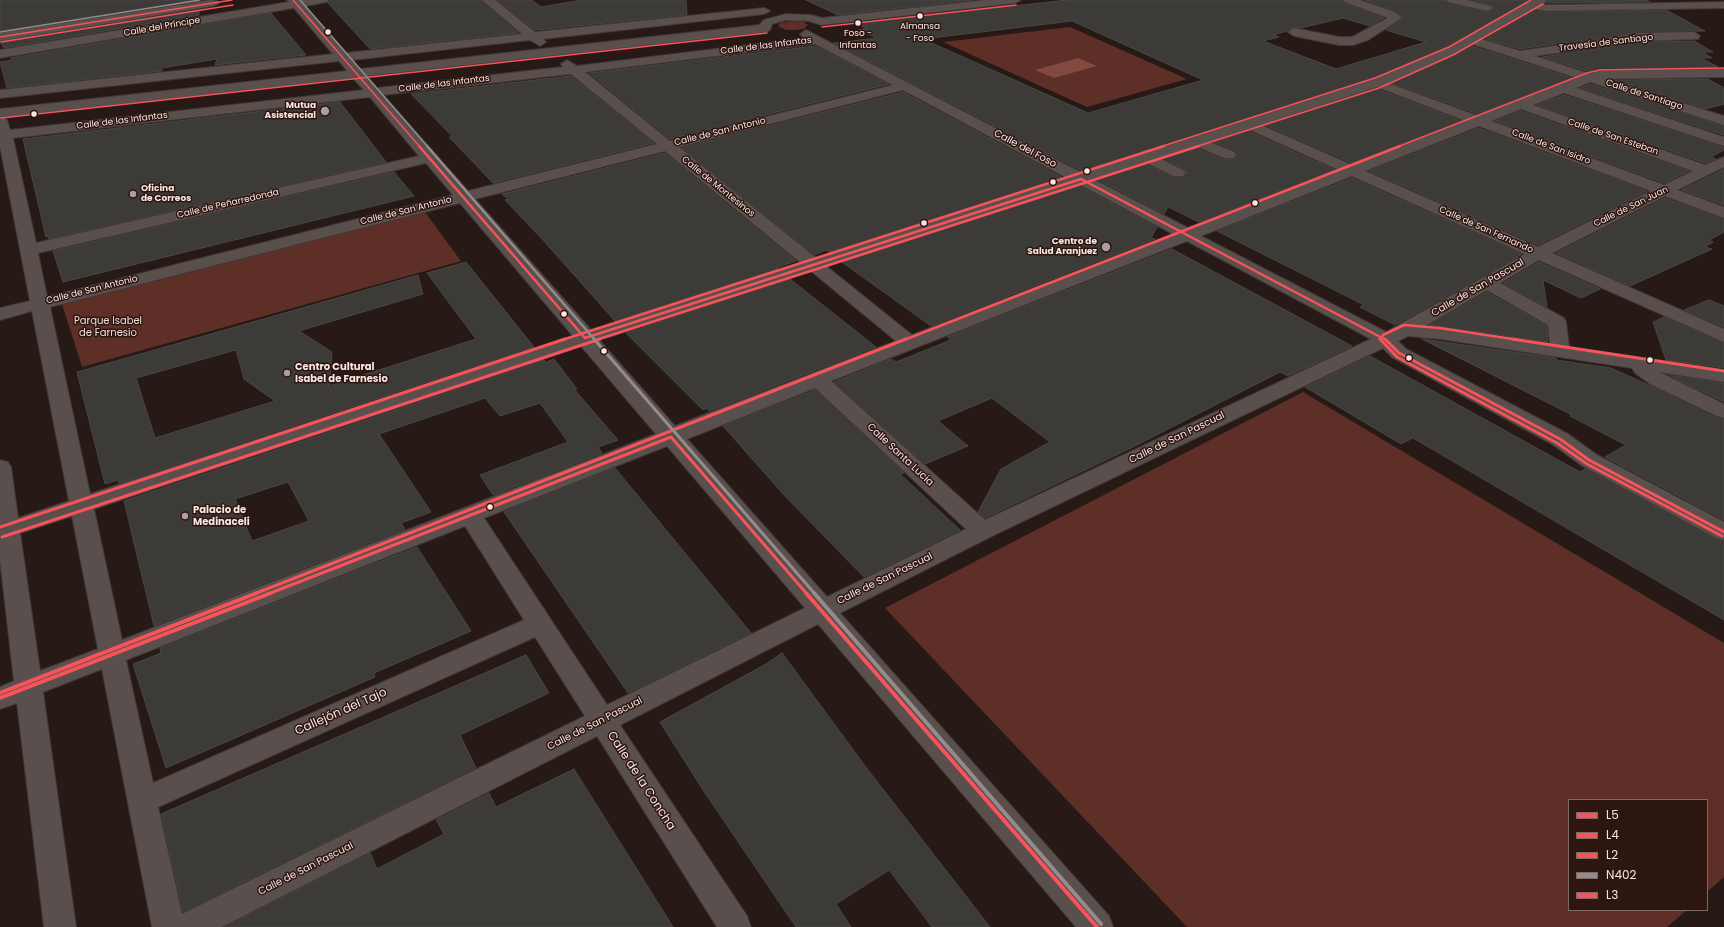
<!DOCTYPE html>
<meta charset="utf-8">
<style>
body{margin:0}
#map{position:relative;width:1724px;height:927px;overflow:hidden;background:#271916;font-family:Poppins,sans-serif}
canvas{display:block}
.legend{position:absolute;left:1568px;top:799px;width:140px;height:112px;box-sizing:border-box;background:#2d1510;border:1px solid #7f6964;margin:0;padding:5px 7px;list-style:none;font-size:12px;color:#f9e6e2}
.legend li{display:flex;align-items:center;gap:8px;height:20px}
.legend b{width:20px;border:1px solid #7f6964}
</style>
<div id="map">
<canvas width="1724" height="927"></canvas>
<ul class="legend">
<li><b style="height:5px;background:#f7535a"></b>L5</li>
<li><b style="height:5px;background:#f7535a"></b>L4</li>
<li><b style="height:5px;background:#f7535a"></b>L2</li>
<li><b style="height:5px;background:#948b8d"></b>N402</li>
<li><b style="height:5px;background:#f7535a"></b>L3</li>
</ul>
</div>
<script>
const c = document.querySelector('canvas').getContext('2d');
c.lineJoin = 'round';
function fillPath(path, color) {
  c.fillStyle = color;
  c.fill(path, 'evenodd');
}
function toPath(rows) {
  const path = new Path2D();
  for (const r of rows) {
    path.moveTo(r[0], r[1]);
    for (let i = 2; i < r.length; i += 2) path.lineTo(r[i], r[i + 1]);
  }
  return path;
}
function strokePath(path, color, width, dash) {
  c.strokeStyle = color;
  c.lineWidth = width;
  c.lineCap = dash ? 'butt' : 'round';
  c.setLineDash(dash || []);
  c.stroke(path);
}
function write(font, color, halo, rows, align = 'center') {
  c.font = font + ' Poppins,sans-serif';
  c.lineWidth = 3;
  c.setLineDash([]);
  c.textBaseline = 'middle';
  c.strokeStyle = halo;
  c.fillStyle = color;
  for (const [text, x, y, turn = 0] of rows) {
    c.save();
    c.translate(x, y);
    c.rotate((+turn || 0) * Math.PI / 180);
    c.textAlign = isNaN(turn) ? turn : align;
    if (halo) c.strokeText(text, 0, 0);
    c.fillText(text, 0, 0);
    c.restore();
  }
}
fillPath(toPath([
 [792,21,802,21,808,25,804,29,795,30,786,30,778,26,780,23],
 [1070,27,1187,79,1087,107,943,42],
 [425,212,461,261,82,367,62,304],
 [1303,392,1724,643,1724,877,1707,892,1707,800,1569,800,1569,910,1687,910,1667,927,1187,927,885,608]
]), '#5d2f26');
fillPath(toPath([
 [1078,58,1097,66,1054,78,1035,70]
]), '#82493f');
const building = toPath([
 [0,0,198,0,198,1,0,31,0,0],
 [330,0,481,0,518,33,370,49,328,3,330,0],
 [497,0,532,0,541,7,582,0,686,0,687,15,535,30,497,0],
 [806,0,972,0,838,15,806,0],
 [1068,0,1342,0,1344,3,1384,18,1370,26,1343,18,1301,28,1294,27,1287,31,1273,35,1279,37,1263,41,1336,69,1426,42,1386,30,1403,19,1403,17,1395,11,1365,0,1444,0,1448,3,1487,12,1494,9,1494,7,1491,5,1473,0,1530,0,1446,47,1371,79,1082,171,834,43,877,38,859,30,867,28,855,23,1068,0],
 [1072,21,1203,80,1088,113,923,39,1072,21],
 [1548,0,1646,0,1650,2,1546,3,1548,0],
 [199,10,199,15,4,48,0,42,199,10],
 [1666,10,1705,31,1643,32,1520,49,1485,39,1534,11,1547,12,1666,10],
 [271,13,306,55,215,65,217,59,162,68,162,71,7,88,0,62,12,60,11,58,271,13],
 [1694,41,1713,52,1702,52,1712,58,1701,58,1718,67,1600,70,1590,72,1542,57,1643,42,1694,41],
 [815,46,889,84,670,139,589,73,815,46],
 [1472,46,1572,78,1478,114,1392,83,1456,55,1472,46],
 [571,76,654,143,493,183,449,137,453,137,411,94,571,76],
 [1708,79,1724,88,1724,104,1705,109,1615,80,1708,79],
 [1590,84,1724,126,1724,135,1580,88,1590,84],
 [1377,89,1462,121,1352,163,1265,125,1377,89],
 [903,92,1063,178,829,252,826,250,814,255,682,148,903,92],
 [1564,95,1724,147,1724,150,1711,157,1716,159,1705,163,1537,105,1564,95],
 [340,102,386,162,49,239,48,236,46,237,23,139,340,102],
 [1521,111,1689,171,1664,183,1495,121,1521,111],
 [1479,128,1647,191,1538,245,1369,171,1479,128],
 [1248,131,1335,170,1199,222,1168,207,1164,214,1097,179,1145,164,1172,177,1183,178,1188,173,1184,169,1163,158,1196,148,1223,159,1234,160,1237,156,1235,151,1214,142,1248,131],
 [665,153,796,261,776,268,778,269,615,321,543,240,505,200,508,199,502,194,665,153],
 [1724,169,1724,205,1681,190,1724,169],
 [394,172,414,196,63,282,53,251,394,172],
 [1352,178,1522,254,1395,325,1360,307,1364,305,1217,231,1352,178],
 [1079,186,1157,227,1151,238,1155,239,931,326,842,262,1079,186],
 [1665,198,1724,219,1724,232,1709,240,1713,242,1705,247,1712,249,1630,286,1556,253,1665,198],
 [1172,249,1352,346,1288,376,1280,372,1133,447,985,518,978,512,1001,469,1050,442,992,398,938,421,968,446,925,464,834,382,891,359,896,362,951,340,947,337,1172,249],
 [466,262,534,347,119,483,118,480,105,484,77,372,418,275,423,294,299,331,332,352,329,386,476,339,427,273,466,262],
 [236,350,244,379,275,401,155,438,136,378,236,350],
 [1539,262,1600,289,1581,298,1543,280,1547,307,1503,283,1539,262],
 [790,279,876,347,709,411,707,408,703,410,626,333,790,279],
 [1487,292,1547,326,1548,342,1429,325,1487,292],
 [1709,300,1724,306,1724,327,1684,310,1709,300],
 [1664,317,1724,343,1724,368,1666,360,1653,322,1664,317],
 [1422,339,1556,358,1556,360,1611,368,1724,419,1724,520,1605,457,1626,445,1570,416,1572,415,1422,339],
 [1370,356,1580,472,1585,469,1715,539,1724,541,1724,620,1413,438,1401,444,1305,387,1370,356],
 [554,359,577,389,574,389,618,440,598,447,602,453,493,495,480,475,568,442,540,403,500,416,485,398,379,434,431,512,401,523,405,529,154,626,124,501,544,360,546,362,554,359],
 [288,482,309,521,252,541,235,499,288,482],
 [1671,375,1724,383,1724,402,1672,377,1671,375],
 [815,390,904,473,900,474,960,530,864,577,784,495,723,426,815,390],
 [615,468,751,633,628,693,504,512,615,468],
 [417,547,471,631,374,673,375,677,166,768,133,664,161,653,160,648,417,547],
 [782,653,865,766,990,927,932,927,889,870,836,904,851,927,796,927,703,790,660,722,766,664,782,653],
 [526,655,549,693,460,735,476,768,183,912,161,814,526,655],
 [574,769,673,927,225,927,370,853,377,869,444,834,436,820,489,793,496,807,574,769]
]);
fillPath(building, '#3d3b38');
strokePath(building, '#494744', 1);
const minor = toPath([
 [211,0,217,1,219,3,213,6,0,41,0,33,211,0],
 [287,0,329,0,327,2,305,6,346,53,522,34,482,0,495,0,535,32,764,8,770,11,764,14,543,39,546,42,540,46,530,40,352,60,360,69,759,25,764,20,786,14,811,15,822,18,986,0,1021,0,1015,3,821,25,809,21,786,20,772,24,770,30,766,32,366,76,377,88,563,67,561,64,567,60,577,66,804,38,800,34,806,30,1082,173,1372,80,1447,48,1533,0,1547,0,1543,4,1547,5,1724,2,1724,8,1547,11,1534,9,1481,39,1520,51,1643,33,1694,32,1700,36,1698,39,1643,41,1535,56,1590,74,1600,71,1724,69,1724,77,1606,79,1724,116,1724,125,1590,82,1576,88,1724,137,1724,146,1564,93,1533,105,1705,165,1724,157,1724,167,1677,190,1724,207,1724,218,1665,196,1552,253,1724,329,1724,342,1539,260,1500,283,1564,318,1566,322,1569,347,1724,370,1724,382,1659,372,1724,404,1724,418,1717,416,1650,384,1635,373,1632,368,1440,339,1408,336,1398,341,1406,349,1568,434,1597,455,1724,522,1724,540,1716,538,1581,465,1552,444,1392,357,1383,348,990,537,840,613,1109,916,1113,927,1076,927,818,624,620,725,747,916,751,927,717,927,597,736,222,927,152,927,102,669,43,692,76,927,44,927,17,703,0,709,0,687,14,681,0,560,0,460,8,462,11,467,18,518,69,501,32,311,0,320,0,308,30,301,0,146,0,109,347,71,339,61,0,98,0,90,333,54,294,8,0,58,0,50,289,2,287,0],
 [815,44,893,85,670,141,585,72,815,44],
 [1472,44,1577,78,1478,116,1388,83,1455,54,1472,44],
 [571,74,657,144,468,191,383,95,571,74],
 [353,78,364,90,10,130,7,120,4,117,353,78],
 [1377,87,1466,121,1352,165,1261,125,1377,87],
 [903,90,1067,178,816,258,679,147,903,90],
 [370,97,419,156,36,243,13,138,370,97],
 [1521,109,1693,171,1664,185,1491,121,1521,109],
 [1479,126,1651,191,1538,247,1365,171,1479,126],
 [1248,129,1339,170,1188,228,1093,179,1145,162,1173,176,1183,176,1186,173,1183,170,1159,158,1196,146,1224,158,1234,158,1236,155,1234,152,1210,142,1248,129],
 [665,151,801,263,591,330,475,199,665,151],
 [426,163,453,195,47,297,38,253,426,163],
 [1352,176,1525,254,1386,332,1201,236,1352,176],
 [1079,184,1173,234,912,335,826,266,1079,184],
 [460,203,573,336,90,494,50,307,460,203],
 [1187,241,1371,339,985,520,831,381,1187,241],
 [811,271,896,341,675,426,599,340,811,271],
 [1487,290,1548,325,1550,344,1425,326,1487,290],
 [581,346,656,434,122,640,94,509,581,346],
 [815,388,966,529,827,597,687,439,815,388],
 [667,446,805,608,607,705,484,518,667,446],
 [72,516,98,649,40,671,20,533,72,516],
 [465,526,524,620,153,783,126,660,465,526],
 [535,637,585,716,182,914,158,807,535,637],
 [1343,0,1360,0,1395,12,1402,18,1368,40,1353,45,1339,45,1294,36,1288,32,1294,28,1339,37,1352,37,1388,18,1345,2,1343,0],
 [1446,0,1467,0,1491,6,1493,8,1487,11,1448,2,1446,0]
]);
strokePath(minor, '#413734', 2);
fillPath(minor, '#594f4c');
strokePath(toPath([
 [293,0,420,147],
 [0,37,232,0]
]), '#f7535a', 1.5);
strokePath(toPath([
 [419,146,585,338],
 [1081,179,1386,340],
 [585,338,1081,179]
]), '#f7535a', 2.5);
strokePath(toPath([
 [1385,339,1399,353,1560,439,1589,460,1724,532],
 [671,437,807,594],
 [268,594,671,437]
]), '#f7535a', 3);
strokePath(toPath([
 [806,593,1097,927],
 [0,698,271,593]
]), '#f7535a', 4);
strokePath(toPath([
 [822,27,1016,5],
 [1,42,233,5],
 [1,118,767,33],
 [1195,147,1379,88,1453,55,1543,4]
]), '#f7535a', 1.5);
strokePath(toPath([
 [596,340,1199,146]
]), '#f7535a', 2.5);
strokePath(toPath([
 [2,537,600,339]
]), '#f7535a', 3);
strokePath(toPath([
 [1160,147,1375,78,1449,47,1531,0],
 [1397,147,1587,73,1600,70,1724,68]
]), '#f7535a', 1.5);
strokePath(toPath([
 [562,340,1164,146],
 [904,340,1400,146]
]), '#f7535a', 2.5);
strokePath(toPath([
 [0,527,565,339],
 [254,594,906,339]
]), '#f7535a', 3);
strokePath(toPath([
 [0,693,257,593]
]), '#f7535a', 4);
strokePath(toPath([
 [300,0,428,147],
 [0,32,200,0]
]), '#948b8d', 1.5);
strokePath(toPath([
 [427,146,595,340]
]), '#948b8d', 2.5);
strokePath(toPath([
 [594,339,815,594]
]), '#948b8d', 3);
strokePath(toPath([
 [814,593,1101,924]
]), '#948b8d', 4);
strokePath(toPath([
 [1380,340,1383,335,1404,325,1440,328,1519,340]
]), '#f7535a', 2.5);
strokePath(toPath([
 [1380,339,1397,357,1557,443,1587,464,1722,536],
 [1512,339,1724,371]
]), '#f7535a', 3);
for (const [x, y, r, color] of [
 [920,16,3.5,"#f9e6e2"],
 [858,23,3.5,"#f9e6e2"],
 [328,32,3.5,"#f9e6e2"],
 [325,111,5,"#b09e9b"],
 [34,114,3.5,"#f9e6e2"],
 [1087,171,3.5,"#f9e6e2"],
 [1053,182,3.5,"#f9e6e2"],
 [133,194,4,"#b09e9b"],
 [1255,203,3.5,"#f9e6e2"],
 [924,223,3.5,"#f9e6e2"],
 [1106,247,5,"#b09e9b"],
 [564,314,3.5,"#f9e6e2"],
 [604,351,3.5,"#f9e6e2"],
 [1409,358,3.5,"#f9e6e2"],
 [1650,360,3.5,"#f9e6e2"],
 [287,373,4,"#b09e9b"],
 [490,507,3.5,"#f9e6e2"],
 [185,516,4,"#b09e9b"]
]) {
  const dot = new Path2D();
  dot.arc(x, y, r, 0, 2 * Math.PI);
  c.fillStyle = color;
  c.fill(dot);
  strokePath(dot, '#2d1510', 1.5);
}
write('9px', '#f9e6e2', '#2d1510', [
 ["Calle del Príncipe",162,27,-10],
 ["Travesía de Santiago",1606,43,-7],
 ["Calle de las Infantas",766,46,-7],
 ["Calle de las Infantas",444,84,-7],
 ["Calle de Santiago",1644,95,18],
 ["Calle de las Infantas",122,121,-7],
 ["Calle de San Antonio",720,132,-14],
 ["Calle de San Esteban",1613,137,19],
 ["Calle de San Isidro",1551,147,21],
 ["Calle de Montesinos",718,187,39],
 ["Calle de Peñarredonda",228,204,-13],
 ["Calle de San Juan",1631,207,-26],
 ["Calle de San Antonio",406,211,-14],
 ["Calle de San Fernando",1486,230,24],
 ["Calle de San Antonio",92,290,-14]
]);
write('9px', '#f9e6e2', '#2d1510', [
 ["Almansa",920,27],
 ["- Foso",920,39],
 ["Foso -",858,34],
 ["Infantas",858,46]
]);
write('bold 9px', '#f9e6e2', '#2d1510', [
 ["Mutua",316,106],
 ["Asistencial",316,116],
 ["Oficina",141,189,"left"],
 ["de Correos",141,199,"left"],
 ["Centro de",1097,242],
 ["Salud Aranjuez",1097,252]
], 'right');
write('10px', '#f9e6e2', '#2d1510', [
 ["Calle del Foso",1025,149,28],
 ["Calle de San Pascual",1478,288,-30],
 ["Calle de San Pascual",1177,438,-26],
 ["Calle Santa Lucia",900,455,43],
 ["Calle de San Pascual",885,579,-26],
 ["Calle de San Pascual",595,724,-27],
 ["Calle de San Pascual",306,869,-27]
]);
write('10px', '#f2deda', '#2d1510', [
 ["Parque Isabel",108,321],
 ["de Farnesio",108,333]
]);
write('bold 10px', '#f9e6e2', '#2d1510', [
 ["Centro Cultural",295,367],
 ["Isabel de Farnesio",295,379],
 ["Palacio de",193,510],
 ["Medinaceli",193,522]
], 'left');
write('12px', '#f9e6e2', '#2d1510', [
 ["Callejón del Tajo",341,712,-24],
 ["Calle de la Concha",641,781,57]
]);
</script>
